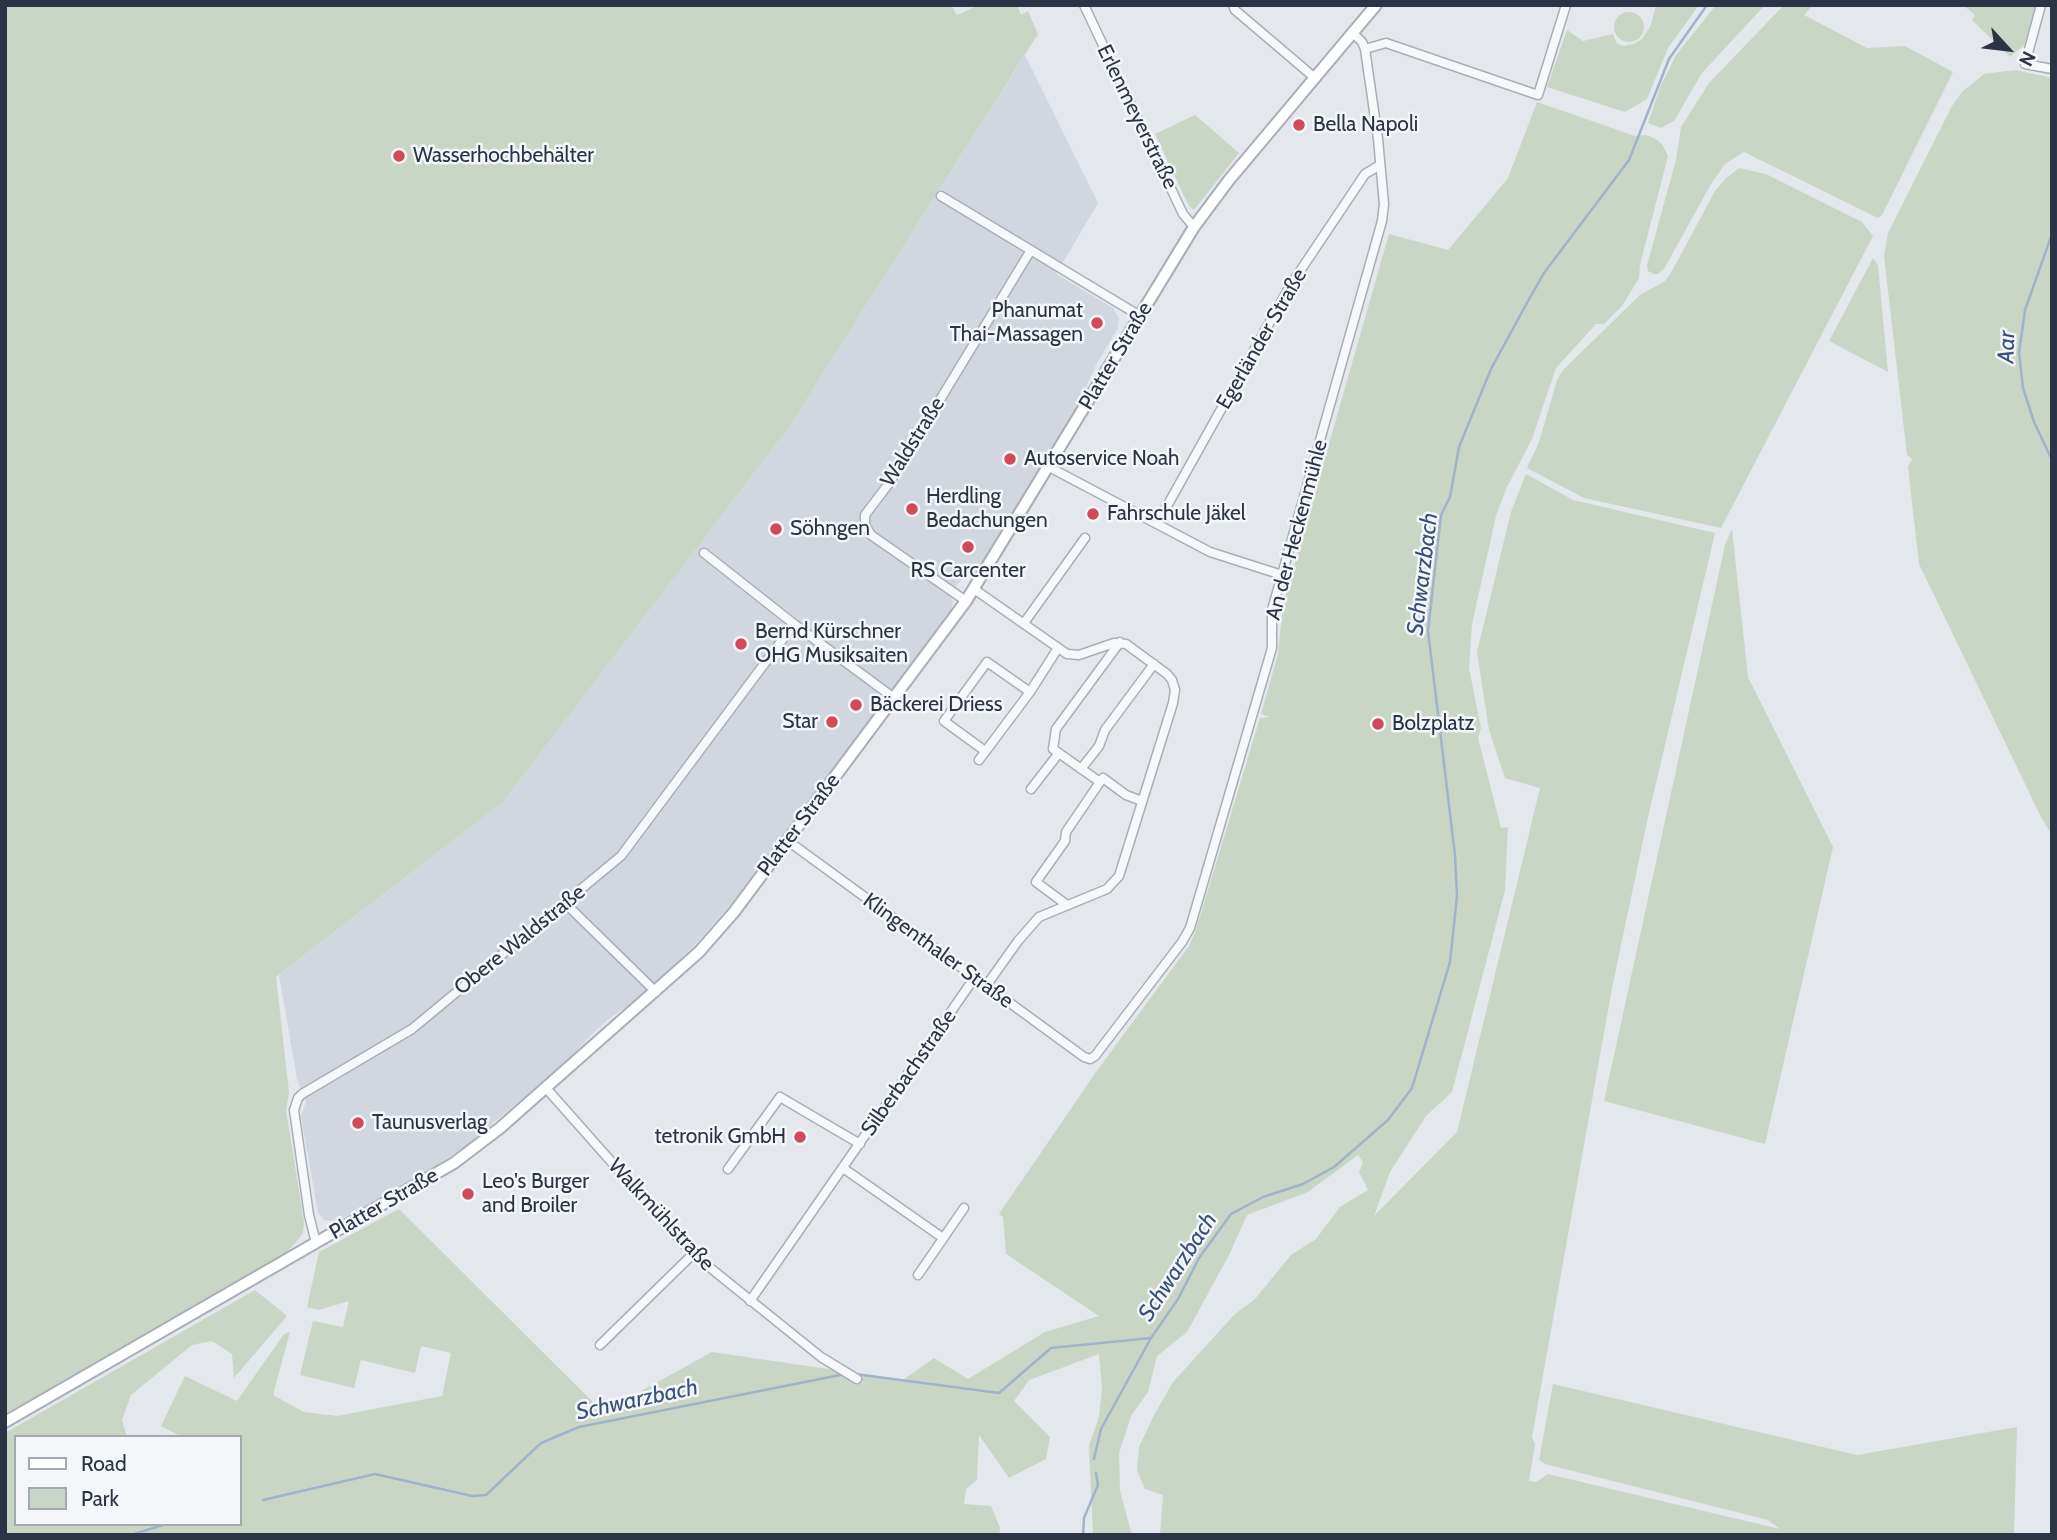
<!DOCTYPE html>
<meta charset="utf-8">
<style>
body{margin:0}
#map{position:relative;width:2057px;height:1540px;overflow:hidden;background:#e4e7ec;font-family:Cabin,sans-serif}
canvas{display:block}
.frame{position:absolute;inset:0;border:7px solid #2b3445;pointer-events:none}
.legend{position:absolute;left:14px;top:1435px;width:228px;height:91px;box-sizing:border-box;background:#f4f6f9;border:2px solid #a4a8b1;margin:0;padding:9px 12px;list-style:none;font-size:21px;color:#2b3445}
.legend li{display:flex;align-items:center;gap:14px;height:35px}
.legend b{width:35px;border:2px solid #a4a8b1}
.north{position:absolute;left:1973px;top:14px;width:70px;height:70px;-webkit-text-stroke:5px #f4f6f9;paint-order:stroke;rotate:117deg;font-size:19px;font-weight:700;line-height:28px;text-align:center;color:#2b3445}
.north::after{content:'';display:block;margin:auto;width:24px;height:32px;background:#2b3445;clip-path:polygon(50% 0,100% 100%,50% 72%,0 100%)}
</style>
<div id="map">
<canvas width="2057" height="1540"></canvas>
<div class="frame"></div>
<ul class="legend">
<li><b style="height:9px;background:#fff"></b>Road</li>
<li><b style="height:19px;background:#c9d6c5"></b>Park</li>
</ul>
<div class="north">N</div>
</div>
<script>
const c = document.querySelector('canvas').getContext('2d');
c.lineJoin = 'round';
function fillPath(path, color) {
  c.fillStyle = color;
  c.fill(path, 'evenodd');
}
function toPath(rows) {
  const path = new Path2D();
  for (const r of rows) {
    if (r.length === 3) {
      path.moveTo(r[0] + r[2], r[1]);
      path.arc(r[0], r[1], r[2], 0, 2 * Math.PI);
      continue;
    }
    path.moveTo(r[0], r[1]);
    for (let i = 2; i < r.length; i += 2) path.lineTo(r[i], r[i + 1]);
  }
  return path;
}
function strokePath(path, color, width, dash) {
  c.strokeStyle = color;
  c.lineWidth = width;
  c.lineCap = dash ? 'butt' : 'round';
  c.setLineDash(dash || []);
  c.stroke(path);
}
function write(font, color, halo, rows, align = 'center') {
  c.font = font + ' Cabin,sans-serif';
  c.lineWidth = 5;
  c.setLineDash([]);
  c.textBaseline = 'middle';
  c.strokeStyle = halo;
  c.fillStyle = color;
  for (const [text, x, y, turn = 0] of rows) {
    c.save();
    c.translate(x, y);
    c.rotate((+turn || 0) * Math.PI / 180);
    c.textAlign = isNaN(turn) ? turn : align;
    if (halo) c.strokeText(text, 0, 0);
    c.fillText(text, 0, 0);
    c.restore();
  }
}
fillPath(toPath([
 [1025,55,1098,203,1056,274,1113,308,1119,318,1118,328,1096,365,1072,417,977,572,960,581,949,596,953,600,952,608,899,681,730,905,692,948,638,999,611,1017,590,1036,569,1059,467,1145,417,1178,336,1222,324,1220,318,1213,301,1116,306,1102,297,1079,279,975,503,802,789,427]
]), '#d2d6de');
fillPath(toPath([
 [5,5,951,5,957,15,979,5,1017,5,1021,15,1028,11,1038,34,789,427,503,802,276,977,289,1092,286,1110,304,1222,303,1233,297,1241,287,1252,5,1414],
 [1656,5,1699,5,1668,48,1647,99,1625,112,1547,87,1567,30,1583,41,1613,34,1617,44,1624,46,1634,44,1642,39,1651,25],
 [1716,5,1765,5,1702,73,1674,121,1661,128,1648,123,1660,87,1676,55],
 [1784,5,1813,5,1804,15,1867,48,1905,46,1953,72,1882,215,1878,218,1744,152,1725,164,1711,184,1664,269,1658,274,1653,274,1648,271,1647,265,1676,160,1681,127,1709,83],
 [1963,5,2037,5,2024,45,2010,57,1972,20,1975,15],
 [1629,27,15],
 [2015,70,2052,78,2052,835,2041,817,1919,564,1908,467,1912,459,1907,455,1884,256,1888,233,1952,106,1962,92,1984,74],
 [1537,102,1635,136,1646,135,1656,139,1662,144,1668,156,1640,265,1639,278,1622,306,1604,324,1596,324,1556,368,1532,439,1506,489,1496,516,1472,624,1469,668,1481,728,1478,738,1501,828,1508,827,1505,890,1452,1092,1426,1116,1390,1172,1374,1216,1457,1132,1540,788,1505,778,1489,730,1477,652,1511,512,1526,474,1573,500,1715,533,1648,817,1612,988,1532,1437,1535,1445,1529,1481,1536,1482,1548,1474,1780,1529,1768,1520,1545,1464,1539,1460,1553,1384,1857,1455,2017,1427,2014,1535,1160,1535,1163,1495,1145,1489,1137,1470,1139,1447,1154,1415,1173,1382,1234,1315,1255,1299,1291,1255,1316,1239,1340,1207,1368,1190,1359,1172,1363,1162,1358,1155,1308,1192,1247,1215,1229,1255,1187,1332,1157,1356,1148,1392,1131,1416,1119,1453,1120,1491,1132,1535,1093,1535,1089,1446,1099,1417,1102,1388,1099,1354,1029,1380,1014,1401,1050,1437,1046,1459,1009,1478,979,1435,977,1480,966,1489,964,1504,991,1506,1000,1528,999,1535,5,1535,5,1433,255,1290,287,1316,234,1378,232,1354,212,1341,192,1345,131,1395,122,1420,127,1437,16,1437,16,1524,240,1524,240,1437,182,1437,161,1426,185,1376,237,1401,284,1334,290,1332,273,1395,304,1412,337,1416,442,1396,451,1353,421,1346,415,1373,361,1360,354,1388,300,1375,313,1321,343,1327,349,1301,319,1310,307,1307,319,1252,399,1209,603,1412,712,1352,903,1380,934,1358,968,1379,1045,1332,1099,1316,1006,1254,1003,1217,999,1214,1096,1072,1189,946,1195,933,1260,718,1270,717,1261,714,1278,654,1283,605,1389,234,1448,250,1508,178],
 [1195,115,1239,153,1194,210,1189,206,1155,134],
 [1739,168,1766,174,1862,222,1873,236,1721,528,1584,498,1527,468,1539,442,1557,380,1563,370,1640,295,1665,281,1672,271,1715,191,1726,178],
 [1873,258,1878,265,1888,372,1829,341],
 [1732,529,1748,677,1833,847,1765,1144,1604,1101,1725,545]
]), '#c9d6c5');
strokePath(toPath([
 [2052,234,2025,310,2019,353,2023,388,2034,422,2052,460],
 [855,1374,999,1393,1051,1348,1151,1338],
 [1094,1459,1101,1429,1151,1338,1178,1299,1199,1258,1231,1214,1263,1197,1303,1184,1334,1167,1388,1120,1412,1088,1450,962,1457,896,1455,855,1428,631,1441,515,1450,497,1459,447,1491,369,1528,301,1544,273,1629,160,1669,59,1707,5],
 [263,1500,375,1474,472,1496,486,1495,541,1443,579,1427,845,1374],
 [131,1535,166,1524],
 [1083,1535,1084,1518,1098,1485,1096,1473]
]), '#9fb4cc', 2.5);
const minor = toPath([
 [1084,5,1183,214,1194,227],
 [1233,5,1235,10,1315,78],
 [2041,5,2025,64,2052,69],
 [1353,33,1362,42,1365,49,1386,43,1538,95,1566,5],
 [941,196,1140,316],
 [1049,467,1210,552,1282,575],
 [1157,524,1290,286,1365,174,1380,165],
 [704,553,794,624],
 [974,589,1067,654,1079,655,1114,643,1126,644,1167,674,1172,680,1175,690,1173,703,1119,876,1107,889,1039,917,1018,941,986,986],
 [966,601,871,535,865,525,865,515,890,482,1031,250],
 [1024,623,1085,538],
 [1120,642,1056,729,1053,749,1100,782,1103,778,1126,795,1142,801],
 [985,751,944,721,987,662,1030,692],
 [979,760,1030,692,1058,648],
 [1081,769,1099,746,1105,730,1154,664],
 [1031,789,1059,753],
 [788,841,1084,1057,1090,1059,1095,1056,1182,942,1190,928,1272,648,1272,610,1382,221,1384,204,1378,139,1365,49],
 [566,904,656,992],
 [1067,905,1036,882,1065,841,1066,832,1100,782],
 [546,1088,693,1254,821,1357,857,1379],
 [843,1168,943,1238],
 [728,1169,780,1097,860,1144],
 [316,1243,309,1215,294,1110,298,1098,302,1094,412,1029,621,856,794,624,894,698],
 [918,1275,964,1208],
 [750,1301,975,977],
 [600,1345,693,1254]
]);
const secondary = toPath([
 [5,1422,454,1163,500,1128,699,952,734,912,966,601,1194,227,1229,180,1376,5]
]);
strokePath(minor, '#a9aeb7', 11);
strokePath(secondary, '#a9aeb7', 14);
strokePath(minor, '#f7f8fa', 8);
strokePath(secondary, '#fff', 10);
for (const [x, y, r, color] of [
 [1299,125,7,"#d1495b"],
 [399,156,7,"#d1495b"],
 [1097,323,7,"#d1495b"],
 [1010,459,7,"#d1495b"],
 [912,509,7,"#d1495b"],
 [1093,514,7,"#d1495b"],
 [776,529,7,"#d1495b"],
 [968,547,7,"#d1495b"],
 [741,644,7,"#d1495b"],
 [856,705,7,"#d1495b"],
 [832,722,7,"#d1495b"],
 [1378,724,7,"#d1495b"],
 [358,1123,7,"#d1495b"],
 [800,1137,7,"#d1495b"],
 [468,1194,7,"#d1495b"]
]) {
  const dot = new Path2D();
  dot.arc(x, y, r, 0, 2 * Math.PI);
  c.fillStyle = color;
  c.fill(dot);
  strokePath(dot, '#f4f6f9', 2.5);
}
write('21px', '#2b3445', '#f4f6f9', [
 ["Erlenmeyerstraße",1137,117,64],
 ["Egerländer Straße",1262,339,-60],
 ["Platter Straße",1116,356,-59],
 ["Waldstraße",913,442,-58],
 ["An der Heckenmühle",1297,530,-75],
 ["Platter Straße",799,825,-53],
 ["Obere Waldstraße",520,940,-39],
 ["Klingenthaler Straße",938,951,36],
 ["Silberbachstraße",909,1073,-55],
 ["Platter Straße",384,1204,-30],
 ["Walkmühlstraße",661,1215,47]
]);
write('21px', '#2b3445', '#f4f6f9', [
 ["Bella Napoli",1313,125],
 ["Wasserhochbehälter",413,156],
 ["Phanumat",1083,311,"right"],
 ["Thai-Massagen",1083,335,"right"],
 ["Autoservice Noah",1024,459],
 ["Herdling",926,497],
 ["Bedachungen",926,521],
 ["Fahrschule Jäkel",1107,514],
 ["Söhngen",790,529],
 ["RS Carcenter",968,571,"center"],
 ["Bernd Kürschner",755,632],
 ["OHG Musiksaiten",755,656],
 ["Bäckerei Driess",870,705],
 ["Star",818,722,"right"],
 ["Bolzplatz",1392,724],
 ["Taunusverlag",372,1123],
 ["tetronik GmbH",786,1137,"right"],
 ["Leo's Burger",482,1182],
 ["and Broiler",482,1206]
], 'left');
write('italic 23px', '#34527a', '#f4f6f9', [
 ["Aar",2007,347,-88],
 ["Schwarzbach",1423,574,-83],
 ["Schwarzbach",1178,1267,-57],
 ["Schwarzbach",637,1400,-12]
]);
</script>
